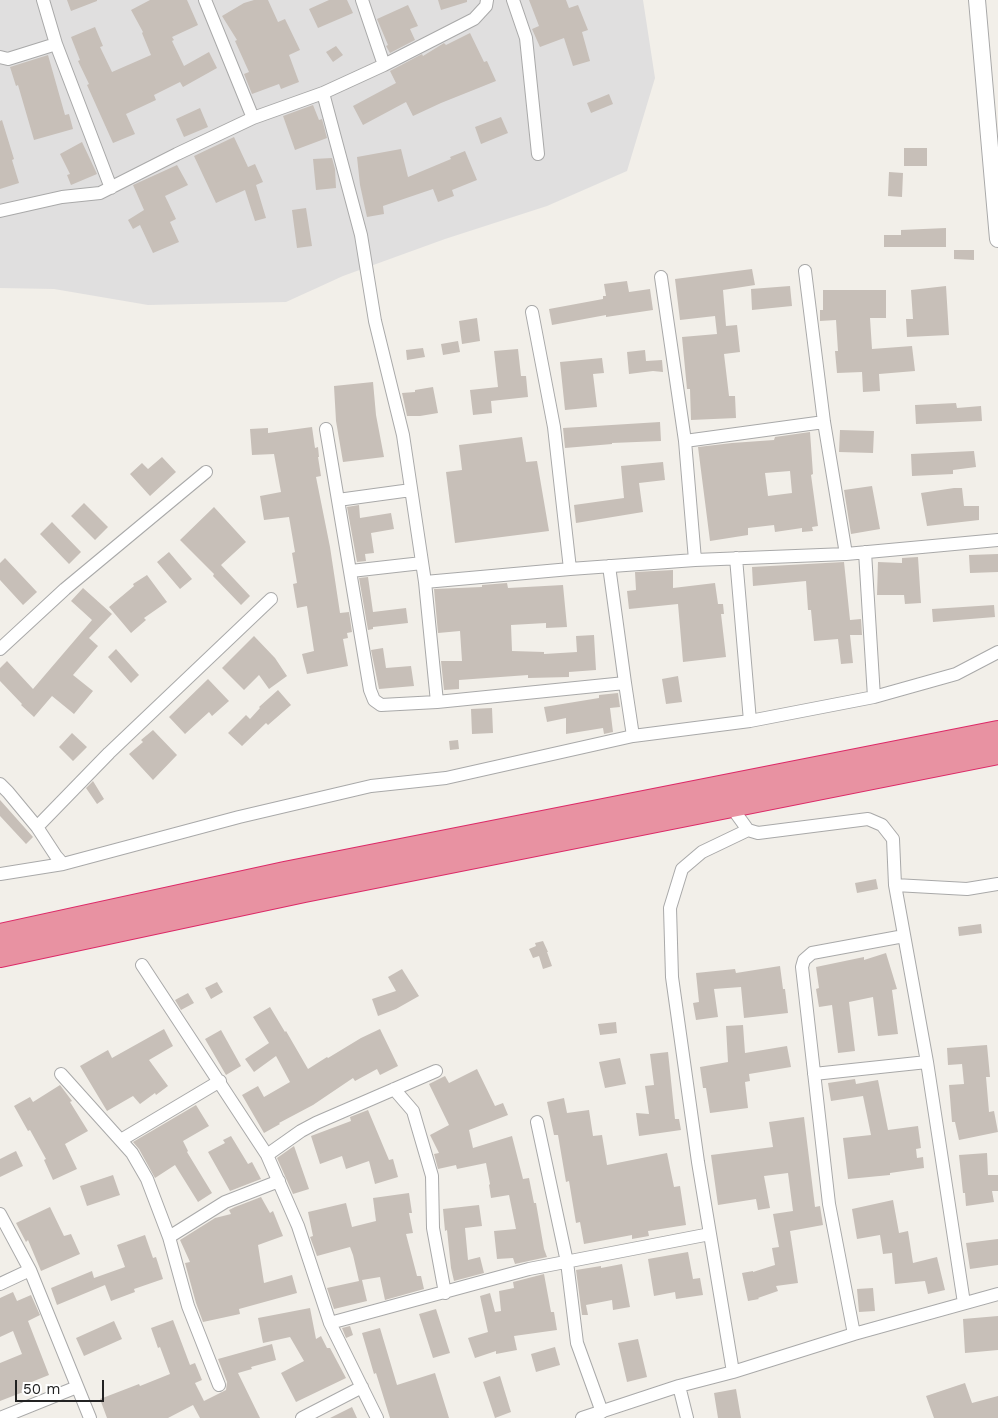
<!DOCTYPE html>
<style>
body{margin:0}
#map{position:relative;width:998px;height:1418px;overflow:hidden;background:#f2efe9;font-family:"Work Sans",sans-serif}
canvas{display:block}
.scale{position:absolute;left:15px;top:1380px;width:89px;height:22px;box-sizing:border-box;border:2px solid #222;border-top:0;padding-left:6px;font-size:15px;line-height:18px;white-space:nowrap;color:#222;-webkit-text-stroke:4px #fff;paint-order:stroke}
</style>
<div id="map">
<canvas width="998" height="1418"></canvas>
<div class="scale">50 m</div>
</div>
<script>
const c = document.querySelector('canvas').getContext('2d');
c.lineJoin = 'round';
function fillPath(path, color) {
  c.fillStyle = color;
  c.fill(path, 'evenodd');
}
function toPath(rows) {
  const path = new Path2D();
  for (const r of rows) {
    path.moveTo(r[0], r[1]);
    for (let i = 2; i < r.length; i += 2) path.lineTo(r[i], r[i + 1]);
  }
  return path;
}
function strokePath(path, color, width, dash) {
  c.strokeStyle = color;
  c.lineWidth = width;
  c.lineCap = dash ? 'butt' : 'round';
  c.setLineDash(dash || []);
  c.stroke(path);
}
fillPath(toPath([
 [0,0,643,0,655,78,627,171,547,206,445,239,343,276,286,302,148,305,54,289,0,288]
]), '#e0dfdf');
fillPath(toPath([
 [67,0,97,0,97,1,71,11],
 [150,0,187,0,198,25,172,37,174,40,172,41,184,66,209,52,217,68,183,87,180,82,154,95,156,100,126,114,135,134,113,143,87,85,89,84,78,61,80,60,71,37,95,27,103,46,100,47,112,72,151,55,142,33,143,32,131,10],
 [254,0,268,0,278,22,285,19,300,50,289,55,299,82,281,89,279,84,252,94,244,74,249,72,235,41,237,40,222,16,244,3],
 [329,0,347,0,353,13,318,28,309,9],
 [438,0,467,0,467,2,441,10],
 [529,0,566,0,569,8,578,5,588,30,582,32,590,61,573,66,564,38,540,47,532,29,539,26],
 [408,5,418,26,410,29,415,40,390,53,386,46,388,45,377,19],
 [470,33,484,62,487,61,496,81,441,103,413,116,406,102,363,125,353,106,396,83,390,71,422,54,423,56,444,43,446,45],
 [336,46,343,55,333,62,326,52],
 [48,55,65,115,69,114,73,129,34,140,18,85,16,86,10,67],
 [609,94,613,104,591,113,587,103],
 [313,105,319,120,322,119,327,138,295,150,283,116],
 [200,108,208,127,184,137,176,119],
 [501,117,508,133,481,144,475,127],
 [2,120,14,159,12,160,19,183,0,189,0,121],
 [234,137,248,167,255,164,263,182,256,185,266,218,255,221,245,190,216,203,194,156],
 [82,142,97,174,71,185,67,175,70,174,60,154],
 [904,148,927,148,927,166,904,166],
 [401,149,408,177,451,159,450,157,465,151,477,180,452,190,454,196,438,202,433,189,383,206,384,214,367,217,360,185,357,157],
 [332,158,335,169,336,188,316,190,313,159],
 [177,165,188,185,165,196,176,219,170,222,179,242,153,253,140,225,133,229,128,220,144,210,133,185],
 [889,172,903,173,902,197,888,196],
 [306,208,312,246,297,248,292,210],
 [946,228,946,247,884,247,884,235,901,235,901,230],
 [954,250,974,250,974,260,954,259],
 [752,269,755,285,723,290,726,326,737,325,740,352,724,354,729,396,735,396,736,418,691,420,690,389,687,389,682,337,717,334,715,316,680,320,675,279],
 [627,281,629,292,650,289,653,310,606,317,606,315,552,325,549,309,603,299,603,296,606,296,604,284],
 [790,286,792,306,752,310,751,289],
 [946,286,949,335,907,337,906,319,913,319,911,290],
 [823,290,886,290,886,318,870,318,872,349,912,346,915,371,879,374,880,391,863,392,862,372,837,373,835,351,838,351,836,320,820,321,820,310,823,310],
 [477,318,480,341,462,344,459,321],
 [458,341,460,352,443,355,441,344],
 [423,348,425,357,407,360,406,350],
 [518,349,521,376,526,376,528,397,491,401,492,413,473,415,470,390,498,387,494,351],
 [645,350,646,361,662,360,663,372,653,371,629,374,627,352],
 [602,358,604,373,593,374,597,407,565,410,560,362],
 [373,382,376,415,384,457,343,462,336,421,334,386],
 [433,387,438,413,420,416,407,416,402,393,415,392,415,390],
 [956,403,957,408,981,406,982,421,916,424,915,405],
 [660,422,661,441,612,443,612,444,565,448,563,428],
 [312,427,315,448,318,447,319,457,318,457,321,476,316,477,330,547,340,613,349,612,352,632,347,633,348,638,343,639,348,666,307,674,302,654,314,651,307,606,297,608,293,584,297,583,292,553,295,552,289,517,264,520,260,496,281,492,274,454,252,455,250,429,268,428,268,433],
 [840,430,874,431,873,453,839,452],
 [810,432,813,474,811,475,818,526,812,527,813,531,802,532,802,528,775,532,774,525,748,528,748,535,710,541,698,447,732,443,774,440,775,437],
 [790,471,792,493,768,496,765,473],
 [522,437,526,462,537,461,549,531,455,543,446,472,462,470,459,445],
 [974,451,976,467,953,470,953,474,912,476,911,454],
 [162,457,176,472,150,496,130,474,142,463,148,469],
 [663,462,665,480,639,483,643,512,576,523,574,505,624,498,621,466],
 [872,486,880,529,851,534,844,490],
 [954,488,962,488,964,506,979,506,979,520,927,526,921,493],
 [84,503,108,527,95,540,71,516],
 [359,505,360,518,391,513,394,529,371,533,374,553,365,554,366,561,357,562,347,507],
 [214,507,246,542,221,565,250,596,241,605,213,576,214,574,180,540],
 [52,522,81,552,69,564,40,534],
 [169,552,192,579,180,589,157,562],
 [998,554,998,572,970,573,969,555],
 [918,557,921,603,905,604,904,595,877,595,878,562,902,563,902,558],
 [5,558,37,592,23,605,0,580,0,563],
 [844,562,850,620,861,619,862,635,850,635,853,663,841,664,838,639,814,641,811,610,808,610,806,581,753,586,752,567],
 [673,570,673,588,715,583,718,604,723,604,724,614,721,614,726,657,683,662,678,604,629,609,627,591,636,590,635,572],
 [147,575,167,602,144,618,146,620,131,633,109,607,134,586,133,584],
 [368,577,373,612,406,608,408,623,373,627,373,629,368,630,359,578],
 [507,583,508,588,563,585,567,627,546,628,546,623,511,625,512,651,544,652,544,654,577,652,576,636,594,635,596,670,569,672,569,677,528,678,528,675,459,680,459,689,444,690,441,661,462,661,460,631,438,633,434,589,482,587,482,585],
 [83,588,112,614,89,638,98,646,73,675,93,691,74,714,52,696,34,717,21,705,22,704,0,681,0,668,7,661,33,689,92,620,71,601],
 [994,605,995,617,933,622,932,609],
 [254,636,275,658,287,676,269,689,259,675,244,690,222,668],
 [383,648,386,668,411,666,414,686,379,689,371,650],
 [116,649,139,675,131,683,108,657],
 [678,676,682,702,666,704,662,679],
 [208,679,229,701,212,716,209,712,185,734,169,717],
 [278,690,291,705,268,725,266,723,242,746,228,733,246,715,250,719,260,708,259,707],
 [618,693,620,707,610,708,613,732,604,734,603,728,566,734,566,718,547,722,544,707,599,698,599,695],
 [492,708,493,733,472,734,471,709],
 [153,730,177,755,153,780,129,754,143,742,141,740],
 [72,733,87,747,73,761,59,747],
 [458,740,459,749,450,750,449,741],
 [93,781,104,799,97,804,86,788],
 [0,800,33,837,26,844,0,816],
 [876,879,878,889,857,893,855,883],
 [981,924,982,933,959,936,958,927],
 [543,941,548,952,547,952,552,966,543,969,539,956,533,958,529,949,536,946,535,943],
 [886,953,897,989,892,990,898,1034,878,1036,873,997,849,1002,855,1051,838,1053,832,1005,819,1007,816,989,819,988,816,967,864,957,864,960],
 [780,966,783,989,785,989,788,1013,744,1018,741,987,714,989,718,1017,696,1020,693,1003,699,1002,696,973,735,969,736,973],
 [402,969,419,996,396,1009,378,1016,372,999,396,991,388,977],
 [217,982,223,992,211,999,205,988],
 [188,993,194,1003,181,1010,175,1000],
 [270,1007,285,1032,286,1031,308,1069,327,1057,328,1058,361,1038,380,1029,398,1066,380,1075,377,1069,355,1081,353,1078,313,1105,279,1123,280,1124,264,1133,242,1095,258,1086,264,1097,290,1082,276,1056,254,1072,245,1059,269,1043,253,1017],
 [616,1022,617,1033,600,1035,598,1024],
 [743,1025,745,1053,787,1046,791,1067,749,1074,750,1081,745,1082,748,1108,710,1113,706,1088,703,1088,700,1067,728,1062,726,1026],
 [164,1029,173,1046,149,1060,168,1086,156,1095,155,1093,140,1104,133,1096,107,1111,80,1066,108,1050,112,1058],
 [221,1030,241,1066,226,1075,205,1039],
 [987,1045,990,1077,986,1077,989,1112,994,1111,998,1132,959,1140,955,1122,952,1122,949,1085,964,1084,962,1064,948,1065,947,1048],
 [668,1052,675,1119,679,1119,681,1130,639,1136,636,1113,649,1114,645,1086,654,1085,650,1054],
 [620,1058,626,1084,605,1088,599,1062],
 [477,1069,495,1106,503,1103,508,1115,469,1130,473,1148,512,1136,523,1179,529,1178,534,1203,536,1203,544,1249,547,1257,515,1264,513,1258,497,1259,494,1231,516,1229,509,1195,491,1198,489,1185,490,1184,486,1163,457,1169,456,1165,438,1169,434,1154,439,1153,430,1135,449,1125,429,1084,445,1076,449,1083],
 [855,1079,856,1084,878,1080,888,1130,918,1126,921,1148,916,1149,917,1158,923,1157,924,1168,890,1173,890,1175,848,1179,843,1138,871,1135,863,1096,831,1101,828,1083],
 [60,1085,72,1101,70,1102,88,1131,65,1144,77,1169,53,1180,44,1160,46,1159,30,1130,28,1131,14,1106,30,1097,33,1102],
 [564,1098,567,1113,589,1110,593,1136,602,1135,607,1165,667,1153,674,1187,680,1186,686,1225,648,1231,649,1236,632,1239,632,1235,584,1244,580,1222,576,1223,569,1181,566,1182,558,1135,554,1135,547,1102],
 [196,1105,209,1126,183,1141,188,1151,187,1152,212,1193,198,1202,175,1165,155,1178,139,1149,133,1142],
 [368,1110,389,1160,393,1159,398,1177,375,1184,369,1161,346,1169,342,1156,320,1164,311,1136,351,1121,350,1117],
 [804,1117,815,1207,820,1206,823,1225,790,1231,798,1283,776,1286,778,1291,758,1298,759,1299,748,1301,742,1273,753,1271,753,1272,775,1265,772,1248,779,1247,773,1214,793,1211,788,1173,764,1176,770,1208,758,1210,756,1199,718,1205,711,1155,773,1147,769,1122],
 [231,1136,248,1164,252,1162,261,1179,230,1191,208,1152,225,1143,223,1140],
 [294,1146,309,1189,293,1194,277,1158],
 [16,1151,23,1166,0,1177,0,1159],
 [987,1153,988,1175,998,1175,998,1191,992,1191,994,1202,966,1206,965,1193,963,1193,959,1155],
 [113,1175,120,1195,87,1206,80,1186],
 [409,1193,412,1213,409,1213,413,1233,406,1234,417,1276,421,1276,424,1289,385,1300,380,1277,362,1280,367,1301,334,1309,327,1288,359,1281,353,1255,350,1247,317,1256,310,1237,313,1236,308,1212,346,1203,352,1227,376,1221,373,1198],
 [261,1197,270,1213,273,1211,283,1236,258,1245,264,1283,292,1275,297,1293,239,1309,240,1314,203,1322,196,1303,185,1263,190,1262,180,1240,215,1218,231,1214,229,1210,235,1207],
 [893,1200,899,1233,908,1231,913,1263,937,1257,945,1290,928,1294,925,1281,895,1284,892,1253,883,1254,880,1235,857,1239,852,1209],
 [479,1205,482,1226,465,1228,468,1260,480,1257,484,1273,454,1281,451,1268,447,1230,445,1231,443,1209],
 [50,1207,64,1236,71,1234,80,1254,41,1271,28,1240,26,1242,16,1223],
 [145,1235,153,1258,156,1257,163,1279,134,1289,135,1292,111,1301,105,1285,57,1305,51,1288,92,1271,94,1278,125,1267,117,1245],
 [998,1239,998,1265,970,1269,966,1243],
 [688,1252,693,1279,700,1278,703,1295,676,1299,675,1292,654,1296,648,1259],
 [622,1264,630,1307,613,1310,612,1300,586,1305,588,1315,582,1315,576,1270,601,1266,601,1268],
 [544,1274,551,1312,554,1312,557,1330,514,1336,517,1350,496,1354,496,1351,475,1358,468,1338,488,1332,480,1296,490,1293,495,1312,501,1311,499,1291,514,1288,513,1282],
 [873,1288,875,1311,859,1312,857,1289],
 [13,1292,17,1301,31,1295,35,1304,40,1315,28,1321,49,1375,29,1383,31,1389,0,1401,0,1363,22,1354,13,1331,0,1337,0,1298],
 [310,1308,316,1339,321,1336,327,1348,330,1348,346,1378,296,1402,281,1373,304,1361,290,1337,263,1343,258,1318],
 [436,1309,450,1353,433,1358,419,1314],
 [998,1316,998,1350,965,1353,963,1319],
 [173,1320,190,1365,195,1363,202,1380,195,1383,204,1401,226,1390,227,1382,218,1359,272,1344,276,1360,251,1367,252,1369,238,1373,260,1418,200,1418,193,1405,168,1418,107,1418,100,1399,139,1384,140,1386,170,1374,160,1347,158,1348,151,1328],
 [114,1321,122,1339,84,1356,76,1338],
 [350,1326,353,1335,346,1338,342,1328],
 [380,1328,397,1385,435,1373,449,1418,390,1418,376,1373,374,1374,362,1333],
 [638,1339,647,1377,627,1382,618,1343],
 [555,1347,560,1365,536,1372,531,1354],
 [500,1376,511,1412,495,1418,483,1382],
 [965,1383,972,1403,998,1396,998,1418,934,1418,926,1396],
 [736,1389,741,1418,718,1418,714,1393],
 [352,1407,357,1418,330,1418]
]), '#c7bfb8');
const minor = toPath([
 [43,0,56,44,111,188],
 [205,0,253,118],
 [362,0,384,65],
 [513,0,526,38,538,154],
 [0,57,8,59,56,44],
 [323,93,361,235,375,321,403,435,425,582,437,702],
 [0,211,62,197,100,193,177,154,253,118,323,93,384,65,474,19,486,6,487,0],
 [805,271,824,422,846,554],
 [661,277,685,441,695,560],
 [532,312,554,427,570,569],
 [326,429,370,690,374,700,381,705,437,702,625,683,633,736],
 [685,441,824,422],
 [338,500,411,490],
 [865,552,874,697],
 [736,558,750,721],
 [609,566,625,683],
 [351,571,422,563],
 [425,582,570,569,695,560,846,554,998,540],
 [0,649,65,589,206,472],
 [0,784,8,792,37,827,56,856,63,864],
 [730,805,748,830,758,833,868,819,882,825,893,839,895,885,927,1062,964,1303],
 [37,827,109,753,271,599],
 [0,874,63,864,239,817,371,786,446,778,633,736,750,721,874,697,956,674,998,652],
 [895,885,967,889,998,884],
 [142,965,267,1155,298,1226,330,1323,377,1418],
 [61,1074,132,1153,147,1179,169,1237,188,1306,219,1385],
 [814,1074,927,1062],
 [394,1089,413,1111,432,1176,433,1228,445,1293],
 [537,1122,567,1262,577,1343,602,1412],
 [121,1140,220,1081],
 [267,1155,301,1131,316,1123,436,1071],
 [0,1214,30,1270,90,1418],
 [169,1237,225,1202,279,1181],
 [0,1284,30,1270],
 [330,1323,529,1269,710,1234],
 [854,1334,829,1204,802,967,804,960,812,953,904,936],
 [733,1372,698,1162,672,977,670,908,682,869,702,852,748,830],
 [679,1386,687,1418],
 [0,1418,77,1387],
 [302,1418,362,1387],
 [582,1418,679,1386,733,1372,854,1334,998,1294]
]);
const tertiary = toPath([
 [977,0,998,239]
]);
const motorway = toPath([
 [0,936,285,874,998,733],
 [0,955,304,890,998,752]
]);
strokePath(minor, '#a9a9a9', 14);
strokePath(tertiary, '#a9a9a9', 18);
strokePath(motorway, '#dc2a67', 26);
strokePath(minor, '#fff', 12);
strokePath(tertiary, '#fff', 16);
strokePath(motorway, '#e892a2', 24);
</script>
